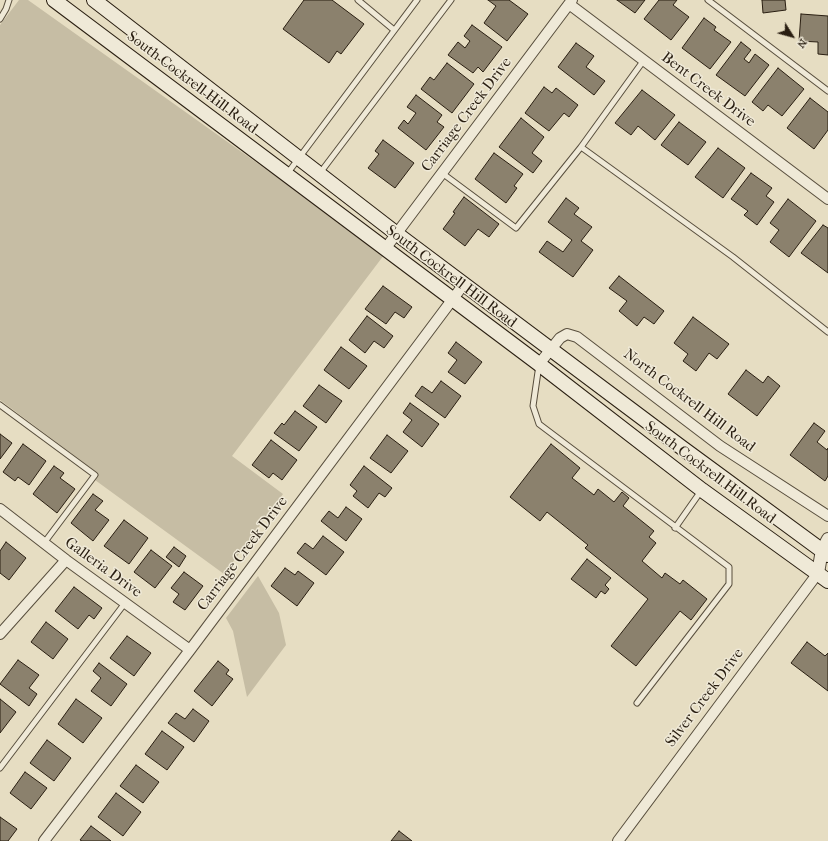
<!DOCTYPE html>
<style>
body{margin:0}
#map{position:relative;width:828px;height:841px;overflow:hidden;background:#e6ddc2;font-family:"IM FELL French Canon",serif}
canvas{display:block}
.north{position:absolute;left:772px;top:16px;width:40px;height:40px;-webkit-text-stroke:3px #efe9d7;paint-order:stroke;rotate:127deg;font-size:11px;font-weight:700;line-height:16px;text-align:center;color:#291e11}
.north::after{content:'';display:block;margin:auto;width:14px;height:18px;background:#291e11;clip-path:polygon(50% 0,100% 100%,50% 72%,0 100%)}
</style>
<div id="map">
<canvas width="828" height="841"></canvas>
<div class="north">N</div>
</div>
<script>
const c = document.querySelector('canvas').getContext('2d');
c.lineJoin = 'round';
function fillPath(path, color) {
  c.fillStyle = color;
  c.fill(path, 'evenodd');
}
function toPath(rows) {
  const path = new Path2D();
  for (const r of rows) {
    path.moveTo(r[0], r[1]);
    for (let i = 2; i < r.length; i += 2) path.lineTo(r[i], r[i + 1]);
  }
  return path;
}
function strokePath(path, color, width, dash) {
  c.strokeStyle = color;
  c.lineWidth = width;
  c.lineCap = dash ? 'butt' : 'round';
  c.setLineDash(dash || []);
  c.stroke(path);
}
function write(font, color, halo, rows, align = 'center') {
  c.font = font + ' "IM FELL French Canon",serif';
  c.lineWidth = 3;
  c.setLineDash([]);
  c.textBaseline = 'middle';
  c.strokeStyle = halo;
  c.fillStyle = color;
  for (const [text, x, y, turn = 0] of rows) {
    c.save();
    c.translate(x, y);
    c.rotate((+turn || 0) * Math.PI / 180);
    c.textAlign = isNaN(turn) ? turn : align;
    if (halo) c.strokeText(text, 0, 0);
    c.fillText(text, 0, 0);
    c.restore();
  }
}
fillPath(toPath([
 [19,0,28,0,312,202,384,255,232,456,283,494,224,574,95,480,99,474,0,400,0,25],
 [258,576,279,613,286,645,247,697,233,631,226,618]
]), '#c6bda4');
const building = toPath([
 [304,0,332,0,364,24,341,54,337,51,329,63,283,29,304,0],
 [488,0,509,0,528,14,507,41,484,23,496,6,488,0],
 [617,0,645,0,635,13,617,0],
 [659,0,677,0,673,5,689,17,671,40,644,19,659,0],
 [762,0,785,0,786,10,763,13,762,0],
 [801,14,828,16,828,55,818,54,818,42,799,41,801,14],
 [704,18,716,27,714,30,731,42,710,69,682,48,704,18],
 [472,25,502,47,483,72,478,67,473,73,448,55,458,42,465,48,470,41,464,36,472,25],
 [741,42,751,50,744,59,749,63,755,54,769,65,745,96,716,75,741,42],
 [576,43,594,56,586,67,605,81,594,95,558,67,576,43],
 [447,63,474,84,452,113,421,89,430,77,434,80,447,63],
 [778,68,804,89,782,116,768,105,763,111,752,102,778,68],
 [544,87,552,93,556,88,578,105,569,117,564,113,549,131,525,113,544,87],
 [642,90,675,115,655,140,638,126,631,135,615,123,642,90],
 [416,95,442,115,437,122,444,127,426,150,398,128,404,120,408,124,416,113,407,107,416,95],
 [810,98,828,112,828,130,814,149,787,128,810,98],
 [521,118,544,137,532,153,542,161,533,173,499,147,521,118],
 [679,122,706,142,688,165,661,145,679,122],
 [383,140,414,163,395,188,368,168,379,154,375,151,383,140],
 [718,148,745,168,723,198,695,177,718,148],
 [494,153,523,174,514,186,517,188,506,203,475,179,494,153],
 [751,173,772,188,766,196,774,202,757,225,744,215,748,211,731,199,751,173],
 [464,197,499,224,489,237,478,229,465,246,443,229,455,213,453,212,464,197],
 [566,198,579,208,574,214,592,227,581,241,593,250,573,277,539,252,547,241,563,252,572,240,548,222,566,198],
 [788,199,816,221,789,257,770,242,779,230,770,223,788,199],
 [823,225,828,228,828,273,801,253,823,225],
 [619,276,664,311,654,324,644,317,637,326,619,311,627,301,609,288,619,276],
 [383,286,412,307,404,318,395,312,386,324,365,309,383,286],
 [367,316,393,336,384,348,374,341,365,353,349,340,367,316],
 [693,317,729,344,717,359,709,353,696,371,683,361,688,354,674,343,693,317],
 [456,342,482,362,465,384,448,372,457,360,448,353,456,342],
 [341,347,367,366,349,389,324,370,341,347],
 [746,370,763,383,768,376,780,386,757,416,728,394,746,370],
 [441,381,461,396,445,418,415,396,422,386,432,393,441,381],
 [319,385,342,401,326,423,303,406,319,385],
 [410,403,439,424,422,447,403,432,412,420,403,413,410,403],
 [295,411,317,427,299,451,274,433,282,423,284,425,295,411],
 [814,423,825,431,817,442,827,450,828,448,828,476,825,481,790,455,814,423],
 [0,434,12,443,0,459,0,434],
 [387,435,408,451,391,473,370,458,387,435],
 [271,440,297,460,282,480,273,473,269,478,252,465,271,440],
 [23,444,46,461,29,485,18,477,15,481,3,472,23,444],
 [551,444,580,468,572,478,594,495,598,489,614,502,622,492,629,498,623,506,654,531,649,537,656,543,642,561,662,578,665,573,680,584,683,580,707,599,691,620,680,611,636,666,611,646,648,599,585,548,588,545,547,512,540,521,510,497,551,444],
 [54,466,64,473,60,478,75,489,57,513,33,494,54,466],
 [364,466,392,488,385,497,379,493,368,508,353,496,357,491,350,485,364,466],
 [93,494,103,501,95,510,109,520,93,541,71,523,93,494],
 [346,507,362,519,346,541,321,521,329,511,338,518,346,507],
 [124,520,148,538,129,564,104,546,124,520],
 [323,536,344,552,326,575,297,553,305,543,313,549,323,536],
 [6,542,26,558,9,580,0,573,0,551,6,542],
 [174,547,186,556,179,567,166,557,174,547],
 [151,550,172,566,155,588,134,572,151,550],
 [587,559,611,578,605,585,609,589,605,594,601,591,596,598,571,579,587,559],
 [285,568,295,575,298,571,314,583,297,606,271,586,285,568],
 [184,572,203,586,185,610,173,602,179,594,171,588,184,572],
 [74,587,102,608,94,619,89,615,78,629,55,611,74,587],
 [46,622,68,639,53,659,31,642,46,622],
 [127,636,151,653,134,676,110,658,127,636],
 [807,642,825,656,828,653,828,691,791,663,807,642],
 [18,660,39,675,29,688,37,694,29,706,0,684,18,660],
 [218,661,229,670,226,674,233,679,212,706,194,691,218,661],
 [99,663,127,684,111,706,91,691,101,678,93,671,99,663],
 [0,699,16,712,0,733,0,699],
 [76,699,102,718,83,743,58,724,76,699],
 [193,709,209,721,194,742,168,723,176,713,185,719,193,709],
 [162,731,184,747,167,770,145,754,162,731],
 [47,740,71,758,54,781,30,763,47,740],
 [136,765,159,782,143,803,120,786,136,765],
 [25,772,47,788,31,809,10,793,25,772],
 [116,793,141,812,123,836,98,817,116,793],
 [0,817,17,829,8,841,0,841,0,817],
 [91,826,111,841,82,841,80,840,91,826],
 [399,831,412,841,391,841,399,831]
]);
fillPath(building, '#8b816d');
strokePath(building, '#291e11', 1);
const service = toPath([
 [358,0,394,30],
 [708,0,828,91],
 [0,19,6,9,9,0],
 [581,147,733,257,828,332],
 [320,173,451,0],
 [442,173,516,228,581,147,644,60],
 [287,174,417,0],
 [539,365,533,406,539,424,729,567,729,584,637,703],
 [0,405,95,475,44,543],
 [675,528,701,491],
 [0,768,125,603]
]);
const minor = toPath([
 [569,4,828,199],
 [385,249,572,0],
 [539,364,560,338,567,334,577,337,720,446,828,516],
 [0,509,66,560,190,650],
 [0,634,66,560],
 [44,841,190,650,464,284],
 [618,841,818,573]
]);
const tertiary = toPath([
 [818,573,822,550,828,539]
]);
const secondary = toPath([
 [54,0,539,364,702,490,828,581],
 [94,0,397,234,681,447,828,555]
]);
strokePath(service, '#584e3d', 7);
strokePath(minor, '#584e3d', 12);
strokePath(tertiary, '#584e3d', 14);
strokePath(secondary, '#291e11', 16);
strokePath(service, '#efe9d7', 5);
strokePath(minor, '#efe9d7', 10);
strokePath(tertiary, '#efe9d7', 12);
strokePath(secondary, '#efe9d7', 14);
write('15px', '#291e11', '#efe9d7', [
 ["South Cockrell Hill Road",192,83,37],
 ["Bent Creek Drive",708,90,37],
 ["Carriage Creek Drive",467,115,-53],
 ["South Cockrell Hill Road",451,277,37],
 ["North Cockrell Hill Road",689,401,37],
 ["South Cockrell Hill Road",710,473,37],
 ["Carriage Creek Drive",243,554,-53],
 ["Galleria Drive",103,568,36],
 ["Silver Creek Drive",705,698,-53]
]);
</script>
